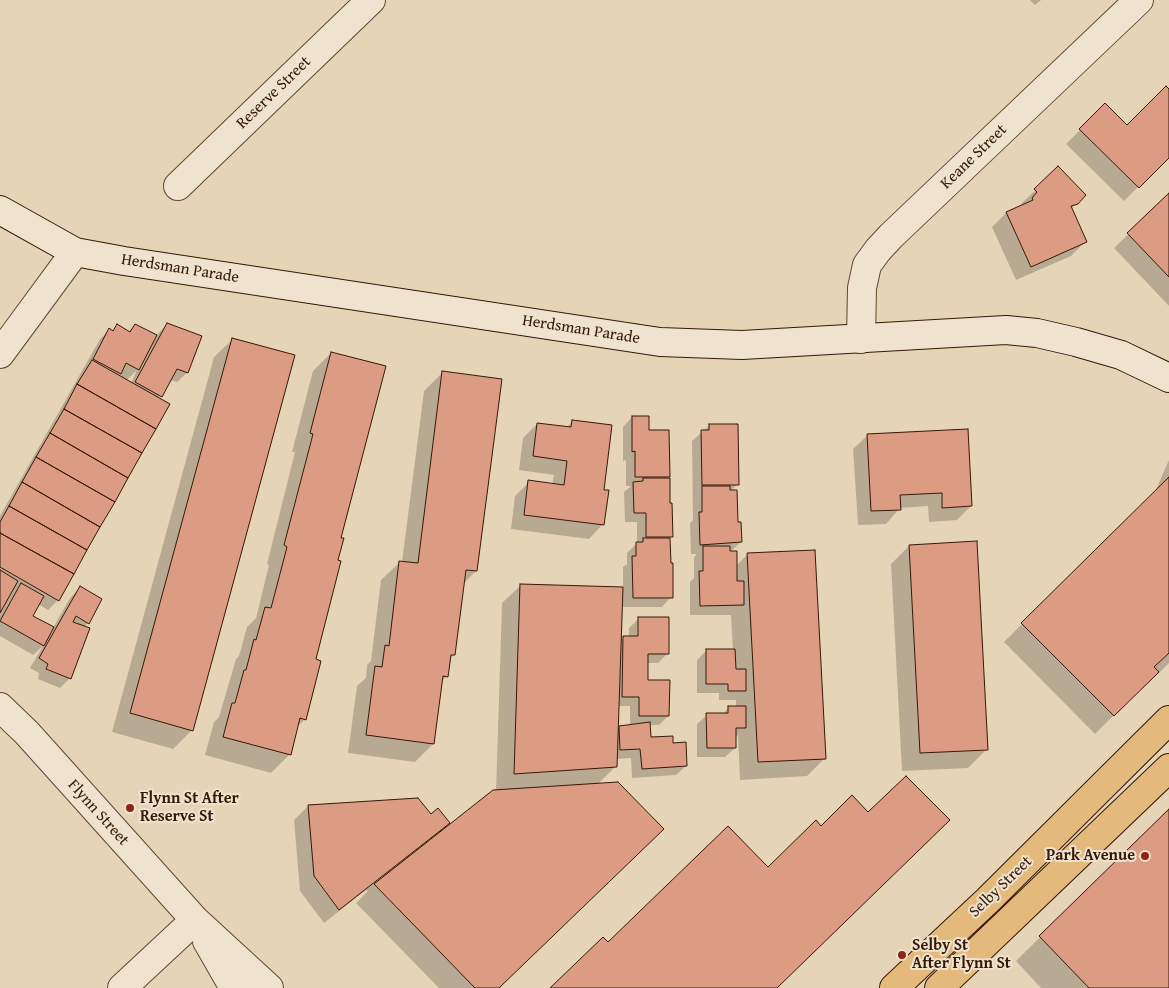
<!DOCTYPE html>
<style>
body{margin:0}
canvas{display:block;background:#e6d4b7}
</style>
<canvas width="1169" height="988"></canvas>
<script>
const c = document.querySelector('canvas').getContext('2d');
c.lineJoin = 'round';
function fillPath(path, color) {
  c.fillStyle = color;
  c.fill(path, 'evenodd');
}
function toPath(rows) {
  const path = new Path2D();
  for (const r of rows) {
    path.moveTo(r[0], r[1]);
    for (let i = 2; i < r.length; i += 2) path.lineTo(r[i], r[i + 1]);
  }
  return path;
}
function strokePath(path, color, width, dash) {
  c.strokeStyle = color;
  c.lineWidth = width;
  c.lineCap = dash ? 'butt' : 'round';
  c.setLineDash(dash || []);
  c.stroke(path);
}
function write(font, color, halo, rows, align = 'center') {
  c.font = font + ' "Gentium Book Plus",serif';
  c.lineWidth = 4;
  c.setLineDash([]);
  c.textBaseline = 'middle';
  c.strokeStyle = halo;
  c.fillStyle = color;
  for (const [text, x, y, turn = 0] of rows) {
    c.save();
    c.translate(x, y);
    c.rotate((+turn || 0) * Math.PI / 180);
    c.textAlign = isNaN(turn) ? turn : align;
    if (halo) c.strokeText(text, 0, 0);
    c.fillText(text, 0, 0);
    c.restore();
  }
}
fillPath(toPath([
 [1030,0,1041,0,1035,5],
 [1169,91,1169,156,1124,201,1066,144,1105,105,1127,127],
 [1058,168,1085,195,1071,209,1085,242,1071,256,1016,280,992,227,1006,213,1023,206,1021,204],
 [1169,195,1169,306,1114,248],
 [167,324,200,337,187,373,177,382,170,380,158,399,168,404,58,600,48,610,38,604,31,617,53,628,70,598,80,588,88,623,84,627,70,678,60,688,38,679,39,673,30,668,43,646,33,655,0,636,0,516,100,339,109,330,112,331,117,326,128,332,135,325,156,336],
 [137,370,131,383,126,381],
 [233,339,192,730,173,749,112,732,214,357],
 [331,353,340,539,314,660,305,719,297,727,290,754,271,773,205,755,214,722,219,717,236,659,239,656,247,627,256,618,269,565,267,564,295,452,292,452,313,371],
 [443,372,476,571,463,584,454,655,449,659,447,676,441,682,433,744,415,762,348,753,357,686,366,678,367,665,371,661,381,580,400,562,402,562,424,391],
 [632,417,647,431,668,476,666,479,671,537,669,539,671,597,662,607,621,607,620,641,623,638,629,638,629,628,639,618,668,653,658,663,647,663,647,681,668,716,659,725,649,725,650,739,672,744,686,766,676,775,632,778,631,758,616,759,616,766,598,784,498,988,439,988,356,903,368,891,366,890,324,923,300,891,294,820,308,806,430,816,445,829,496,791,502,603,521,585,623,588,623,567,627,564,627,553,637,543,637,522,625,522,624,492,631,486,626,486,626,460,623,461,623,427],
 [618,706,630,706,630,726,619,727,617,730],
 [573,421,603,524,589,539,511,529,515,496,529,482,552,485,554,475,519,470,523,438,537,424,566,428],
 [710,425,737,484,731,491,741,542,730,552,736,566,747,555,825,758,807,776,740,780,738,735,735,738,735,748,725,757,697,757,697,724,707,715,722,715,729,707,736,707,736,700,719,700,719,693,697,693,697,660,706,651,733,651,731,615,690,615,690,582,694,578,694,557,697,554,691,554,690,523,693,520,692,441],
 [868,435,971,506,957,520,929,522,928,506,900,508,886,524,858,525,853,449],
 [1169,460,1169,663,1159,673,1158,671,1095,734,1004,642,1155,492],
 [909,546,987,749,968,768,902,771,891,564],
 [1169,810,1169,988,1041,988,1016,961]
]), '#0003');
const building = toPath([
 [1166,86,1169,89,1169,158,1139,188,1079,129,1105,103,1127,125,1166,86],
 [1058,166,1086,195,1078,204,1071,206,1087,242,1031,267,1006,212,1033,200,1032,198,1037,192,1034,189,1058,166],
 [1169,193,1169,277,1127,233,1169,193],
 [167,323,202,336,188,373,177,369,162,397,135,382,167,323],
 [117,324,130,332,135,324,157,335,139,370,126,363,121,374,93,359,109,328,113,331,117,324],
 [232,338,295,355,193,731,130,713,232,338],
 [331,352,386,366,341,538,344,538,338,560,341,561,316,659,321,661,306,720,300,718,291,755,223,737,232,703,235,703,244,670,246,670,254,639,256,640,265,607,271,608,287,547,284,545,313,434,310,433,331,352],
 [92,360,170,404,156,429,77,384,92,360],
 [442,371,502,379,477,571,466,570,455,655,451,655,448,677,443,676,434,744,366,735,375,666,382,667,385,645,389,646,399,561,418,563,442,371],
 [77,384,156,429,142,453,64,409,77,384],
 [64,409,142,453,128,478,50,433,64,409],
 [632,416,649,416,649,430,669,430,670,477,635,477,635,451,632,452,632,416],
 [572,420,612,425,604,490,609,490,604,525,524,515,528,480,564,485,567,461,533,456,537,423,571,427,572,420],
 [709,424,738,424,739,485,702,485,701,430,709,430,709,424],
 [968,429,972,506,942,508,942,493,900,495,901,510,871,511,867,434,968,429],
 [50,433,128,478,115,502,36,457,50,433],
 [36,457,115,502,100,527,22,482,36,457],
 [1169,477,1169,653,1154,667,1159,672,1114,716,1021,623,1169,477],
 [643,478,670,478,670,503,672,503,673,537,646,537,646,513,634,513,633,482,643,481,643,478],
 [22,482,100,527,87,550,9,506,22,482],
 [702,486,730,486,730,490,737,490,738,522,741,522,742,542,700,545,699,512,702,512,702,486],
 [9,506,87,550,74,574,0,533,0,522,9,506],
 [0,533,74,574,59,601,0,567,0,533],
 [643,538,670,538,671,563,673,563,673,598,633,598,632,556,636,556,636,542,643,542,643,538],
 [977,541,988,750,920,753,909,545,977,541],
 [703,546,730,546,730,551,737,551,737,581,744,581,744,605,700,606,699,571,703,571,703,546],
 [815,550,826,759,758,762,747,553,815,550],
 [0,570,18,581,0,613,0,570],
 [21,583,44,596,33,616,54,627,44,646,0,621,21,583],
 [520,584,623,587,617,767,514,774,520,584],
 [80,586,102,599,89,624,76,616,73,622,90,628,71,679,46,669,48,664,39,658,80,586],
 [638,617,669,617,669,654,648,654,648,680,670,680,669,716,639,716,639,697,622,697,623,636,638,636,638,617],
 [706,649,735,649,736,669,746,669,746,691,728,691,728,684,706,684,706,649],
 [728,706,746,706,746,728,736,728,736,748,707,748,706,713,728,713,728,706],
 [650,722,651,737,673,736,673,743,686,742,687,766,642,769,640,749,620,750,619,726,650,722],
 [906,776,950,820,777,988,550,988,603,937,608,942,728,826,768,867,816,820,821,826,852,795,868,812,906,776],
 [618,782,664,829,499,988,475,988,374,884,493,790,618,782],
 [418,798,431,814,438,808,450,823,339,910,314,876,308,805,418,798],
 [1169,809,1169,988,1089,988,1039,936,1169,809]
]);
fillPath(building, '#dc9b83');
strokePath(building, '#351806', 1);
const minor = toPath([
 [178,186,371,0],
 [861,339,862,288,867,265,878,250,891,236,1139,0],
 [0,354,75,252],
 [0,707,27,733,195,920,269,988],
 [207,941,234,988],
 [122,988,195,920]
]);
const secondary = toPath([
 [0,210,75,252,124,261,660,342,742,345,1006,330,1037,333,1076,342,1121,355,1169,378]
]);
const primary = toPath([
 [894,988,988,900,1169,720],
 [939,988,1169,768]
]);
strokePath(minor, '#614732', 30);
strokePath(secondary, '#351806', 30);
strokePath(primary, '#351806', 30);
strokePath(minor, '#efe3d0', 28);
strokePath(secondary, '#efe3d0', 28);
strokePath(primary, '#e3ba7c', 28);
for (const [x, y, r, color] of [
 [130,808,5,"#8f2418"],
 [1145,856,5,"#8f2418"],
 [902,955,5,"#8f2418"]
]) {
  const dot = new Path2D();
  dot.arc(x, y, r, 0, 2 * Math.PI);
  c.fillStyle = color;
  c.fill(dot);
  strokePath(dot, '#efe3d0', 2);
}
write('16px', '#351806', '#efe3d0', [
 ["Reserve Street",274,93,-44],
 ["Keane Street",974,157,-44],
 ["Herdsman Parade",180,269,9],
 ["Herdsman Parade",581,330,9],
 ["Flynn Street",98,813,48],
 ["Selby Street",1001,887,-44]
]);
write('bold 16px', '#351806', '#efe3d0', [
 ["Flynn St After",140,799],
 ["Reserve St",140,817],
 ["Park Avenue",1135,856,"right"],
 ["Selby St",912,946],
 ["After Flynn St",912,964]
], 'left');
</script>
